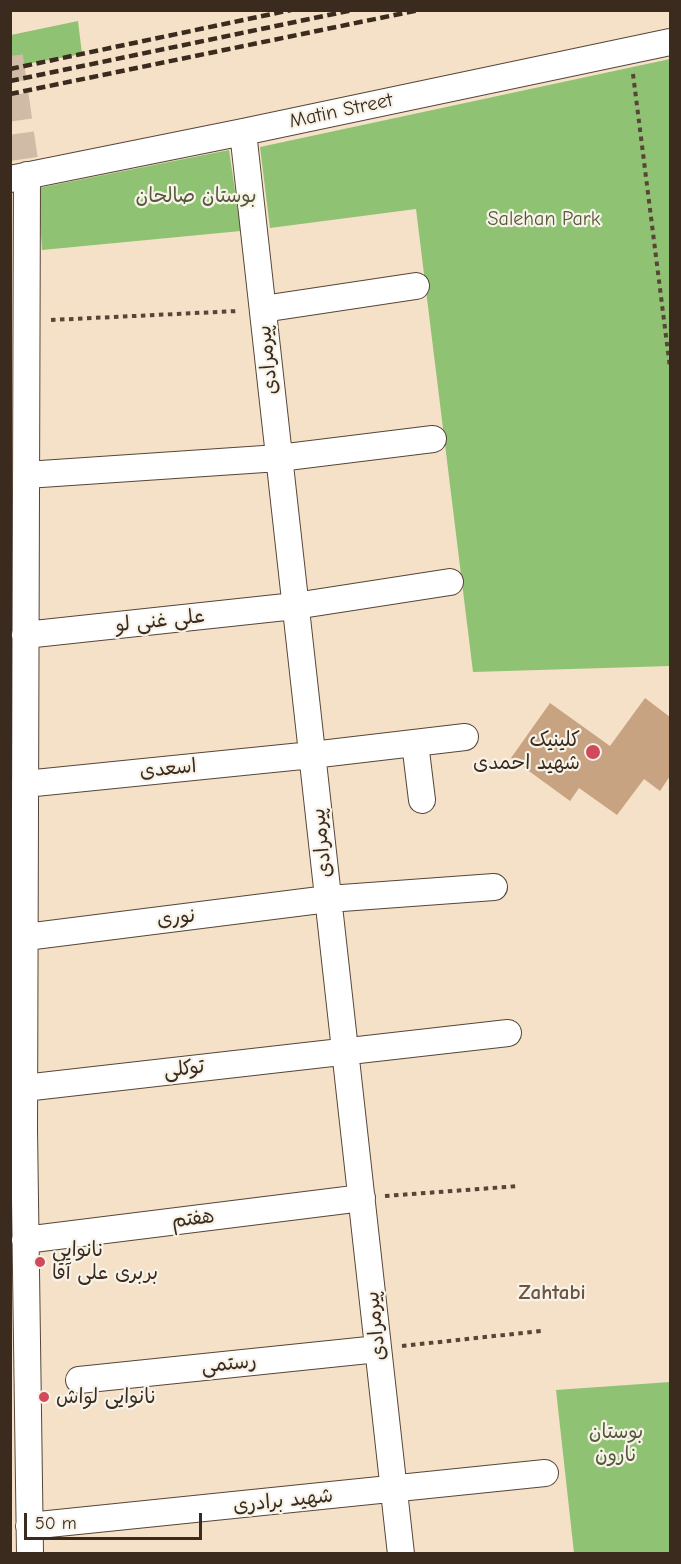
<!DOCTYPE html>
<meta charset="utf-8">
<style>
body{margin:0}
#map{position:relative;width:681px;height:1564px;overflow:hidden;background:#f5e1c8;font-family:"Comic Neue",sans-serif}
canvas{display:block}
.frame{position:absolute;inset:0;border:12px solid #3b2a1e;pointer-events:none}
.scale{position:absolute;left:24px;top:1513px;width:178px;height:27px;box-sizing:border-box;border:3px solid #3b2a1e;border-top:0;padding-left:8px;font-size:18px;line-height:21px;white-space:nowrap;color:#3b2a1e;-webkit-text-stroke:4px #f7f3e8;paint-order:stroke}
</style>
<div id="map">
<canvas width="681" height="1564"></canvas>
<div class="frame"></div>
<div class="scale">50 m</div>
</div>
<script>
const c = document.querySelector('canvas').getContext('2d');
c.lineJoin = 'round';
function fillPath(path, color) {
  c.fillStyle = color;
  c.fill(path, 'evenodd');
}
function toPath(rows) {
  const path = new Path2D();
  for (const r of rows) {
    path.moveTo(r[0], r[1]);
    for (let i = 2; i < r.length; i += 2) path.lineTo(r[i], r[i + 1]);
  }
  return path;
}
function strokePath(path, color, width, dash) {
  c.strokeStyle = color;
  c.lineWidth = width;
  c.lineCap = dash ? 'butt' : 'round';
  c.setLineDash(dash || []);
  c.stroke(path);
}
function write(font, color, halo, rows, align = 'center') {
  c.font = font + ' "Comic Neue","Playpen Sans Arabic",sans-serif';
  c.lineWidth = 4.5;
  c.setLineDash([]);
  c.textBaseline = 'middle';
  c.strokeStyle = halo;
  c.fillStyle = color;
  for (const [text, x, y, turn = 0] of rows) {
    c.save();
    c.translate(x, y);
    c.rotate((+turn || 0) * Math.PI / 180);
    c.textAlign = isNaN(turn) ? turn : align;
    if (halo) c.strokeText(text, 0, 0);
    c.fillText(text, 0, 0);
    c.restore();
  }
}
fillPath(toPath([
 [78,21,82,54,11,67,11,35],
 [670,59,670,666,473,672,416,209,270,228,260,147],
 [229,150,241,231,42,250,38,188],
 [670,1382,670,1553,574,1553,556,1390]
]), '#90c273');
fillPath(toPath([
 [645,698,670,717,670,776,660,791,644,779,617,815,579,788,570,801,511,758,550,703,610,746]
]), '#c7a381');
strokePath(toPath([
 [10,56,27,175]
]), '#d0bca6', 26, [26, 13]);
const minor = toPath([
 [243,132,401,1554],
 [27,175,24,1129,30,1554],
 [10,179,243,132,670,42],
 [263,309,416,286],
 [26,475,279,458,433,439],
 [25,635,295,606,450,582],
 [415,743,422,800],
 [25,784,312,755,465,737],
 [10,939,328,899,494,887],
 [24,1088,508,1033],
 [25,1240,362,1198],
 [79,1380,378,1349],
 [29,1526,545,1473]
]);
strokePath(minor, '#574538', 28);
strokePath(toPath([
 [633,74,670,368],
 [51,320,238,311],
 [385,1196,519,1186],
 [402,1346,541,1331]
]), '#574538', 4, [4.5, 4.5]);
strokePath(minor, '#fff', 26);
strokePath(toPath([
 [10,69,291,10],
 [10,81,353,10],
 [10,94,419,10]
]), '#3b2a1e', 4.5, [9, 4.5]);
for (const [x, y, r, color] of [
 [593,752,8,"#d1495b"],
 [40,1262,6,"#d1495b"],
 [44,1397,6,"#d1495b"]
]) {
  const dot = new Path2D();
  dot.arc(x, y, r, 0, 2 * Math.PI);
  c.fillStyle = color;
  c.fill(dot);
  strokePath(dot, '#f7f3e8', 2);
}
write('20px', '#3b2a1e', '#f7f3e8', [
 ["Matin Street",341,111,-12],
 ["پیرمرادی",268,360,-96],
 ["علی غنی لو",160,621,-6],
 ["اسعدی",168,769,-6],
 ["پیرمرادی",322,843,-96],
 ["نوری",176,918,-7],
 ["توکلی",184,1069,-7],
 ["هفتم",193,1219,-7],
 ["پیرمرادی",376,1326,-96],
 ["رستمی",229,1364,-6],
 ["شهید برادری",283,1501,-6]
]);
write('20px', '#545838', '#f7f3e8', [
 ["بوستان صالحان",196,196],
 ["Salehan Park",544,219],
 ["بوستان",616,1432],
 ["نارون",616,1455]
]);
write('20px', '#3b2a1e', '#f7f3e8', [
 ["کلینیک",580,740,"right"],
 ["شهید احمدی",580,763,"right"],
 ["نانوایی",52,1250],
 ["بربری علی آقا",52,1273],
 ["نانوایی لواش",56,1397]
], 'left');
write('bold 21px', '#6c5441', '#f7f3e8', [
 ["Zahtabi",552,1293]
]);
</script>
